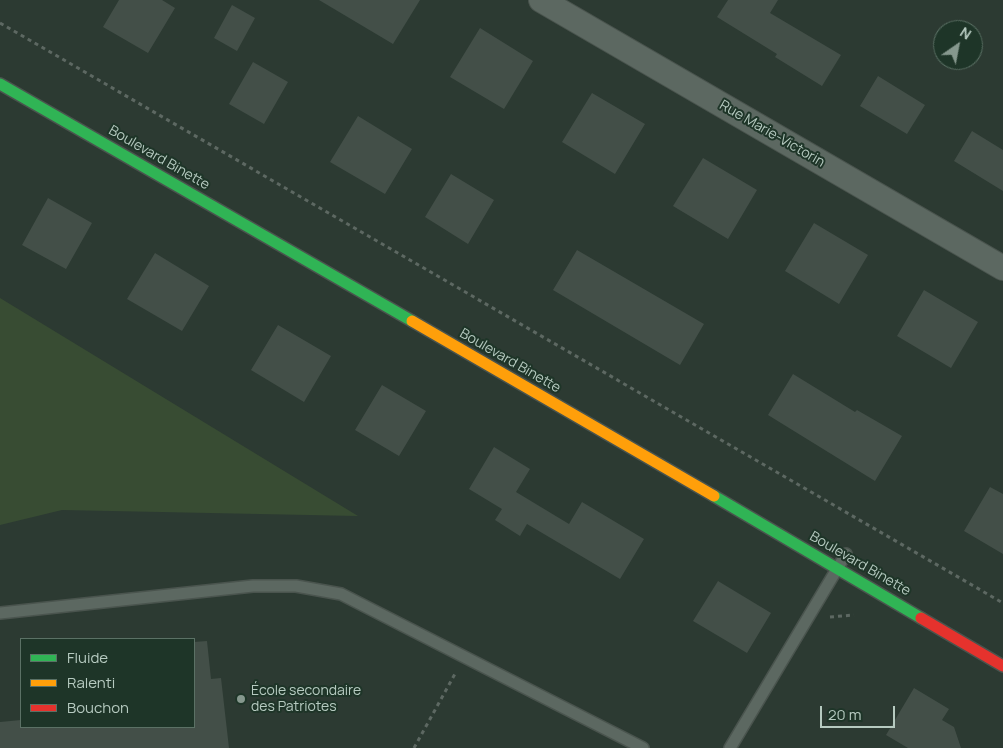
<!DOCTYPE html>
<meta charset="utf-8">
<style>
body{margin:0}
#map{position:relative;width:1003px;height:748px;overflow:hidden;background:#2c3a32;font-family:Manrope,sans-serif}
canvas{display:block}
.legend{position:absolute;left:20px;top:638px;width:175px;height:90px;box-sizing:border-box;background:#1e3528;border:1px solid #5b7165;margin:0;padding:6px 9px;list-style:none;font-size:15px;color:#b6cac0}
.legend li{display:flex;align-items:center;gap:10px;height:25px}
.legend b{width:25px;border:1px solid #5b7165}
.north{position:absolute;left:933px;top:20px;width:50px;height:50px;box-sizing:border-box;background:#1e3528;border:1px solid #5b7165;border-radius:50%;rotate:33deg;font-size:14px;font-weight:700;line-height:20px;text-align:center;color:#b6cac0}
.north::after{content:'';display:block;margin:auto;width:18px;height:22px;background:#86988e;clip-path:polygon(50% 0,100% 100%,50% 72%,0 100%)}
.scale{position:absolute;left:820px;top:706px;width:75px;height:22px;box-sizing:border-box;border:2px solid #b6cac0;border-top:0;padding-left:6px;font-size:15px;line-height:18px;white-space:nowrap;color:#b6cac0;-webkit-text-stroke:4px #1e3528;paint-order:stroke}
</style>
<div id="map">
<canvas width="1003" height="748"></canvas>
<ul class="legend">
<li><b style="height:6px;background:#30b455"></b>Fluide</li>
<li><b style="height:6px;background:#ff9f0a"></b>Ralenti</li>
<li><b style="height:6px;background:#e5322d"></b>Bouchon</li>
</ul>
<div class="north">N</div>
<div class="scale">20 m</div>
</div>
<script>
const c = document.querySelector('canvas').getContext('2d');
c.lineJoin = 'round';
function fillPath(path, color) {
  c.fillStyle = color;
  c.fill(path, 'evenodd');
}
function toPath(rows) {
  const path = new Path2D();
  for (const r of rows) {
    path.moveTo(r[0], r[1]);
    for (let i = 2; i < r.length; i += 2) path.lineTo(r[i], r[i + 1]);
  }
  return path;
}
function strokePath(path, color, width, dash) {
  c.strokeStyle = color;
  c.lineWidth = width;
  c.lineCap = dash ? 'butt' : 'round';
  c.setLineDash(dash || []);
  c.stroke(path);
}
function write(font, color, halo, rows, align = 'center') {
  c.font = font + ' Manrope,sans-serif';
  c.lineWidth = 4;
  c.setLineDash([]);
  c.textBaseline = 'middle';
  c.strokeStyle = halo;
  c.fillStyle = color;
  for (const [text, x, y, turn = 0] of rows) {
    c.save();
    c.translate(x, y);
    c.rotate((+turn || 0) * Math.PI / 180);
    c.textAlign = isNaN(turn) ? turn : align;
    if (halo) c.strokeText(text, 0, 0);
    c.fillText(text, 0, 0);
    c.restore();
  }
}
fillPath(toPath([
 [0,298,358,516,62,510,0,525]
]), '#384c33');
fillPath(toPath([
 [119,0,162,0,175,8,148,53,103,27],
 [319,0,420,0,393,44],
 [728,0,778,0,770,13,841,55,822,86,775,57,777,54,717,17],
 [232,5,255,18,237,51,214,38],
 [480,28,533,61,504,109,450,77],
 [253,62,288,82,264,124,229,104],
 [878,76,925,105,907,134,860,106],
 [592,93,645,124,615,174,562,142],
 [358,116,412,149,385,194,330,162],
 [972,131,1003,150,1003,191,954,161],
 [703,158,757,190,728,239,673,206],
 [451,174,494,200,468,244,425,217],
 [48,198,92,223,66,269,22,245],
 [814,223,868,255,839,304,785,271],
 [577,250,704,324,680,365,553,290],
 [155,253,209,286,182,331,127,299],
 [924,290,978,322,951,368,897,336],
 [278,325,331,356,304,402,251,370],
 [793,374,855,412,857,410,902,436,875,481,768,415],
 [382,385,426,411,399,456,355,430],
 [494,447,530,469,516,492,569,524,582,502,644,539,620,579,527,524,520,536,495,520,502,509,469,489],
 [990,487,1003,494,1003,554,964,531],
 [718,581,771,613,747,653,693,621],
 [207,641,211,679,221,678,229,748,0,748,0,722,21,720,21,727,194,727,194,642],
 [914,688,949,709,942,720,954,727,961,748,908,748,886,735]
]), '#434f48');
const lane = toPath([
 [0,613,253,586,296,586,341,594,643,748],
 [730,748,846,554]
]);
const street = toPath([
 [541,0,1003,268]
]);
const fast = toPath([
 [0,84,412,321],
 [714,496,921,618]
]);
const slow = toPath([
 [412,321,714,496]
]);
const jam = toPath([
 [921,618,1003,666]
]);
strokePath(lane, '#4a544e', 14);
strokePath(street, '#4a544e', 26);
strokePath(fast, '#4a544e', 14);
strokePath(slow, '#4a544e', 14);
strokePath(jam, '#4a544e', 14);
strokePath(toPath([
 [0,23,1003,603],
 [830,617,854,615],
 [414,748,456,672]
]), '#5d6862', 3, [4, 4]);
strokePath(lane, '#5c6861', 11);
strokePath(street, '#5c6861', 24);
strokePath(fast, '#30b455', 11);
strokePath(slow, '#ff9f0a', 11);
strokePath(jam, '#e5322d', 11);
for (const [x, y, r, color] of [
 [241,699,5,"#86988e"]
]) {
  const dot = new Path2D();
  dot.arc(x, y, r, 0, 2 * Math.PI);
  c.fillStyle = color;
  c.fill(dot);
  strokePath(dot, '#1e3528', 2);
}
write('14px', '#b6cac0', '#1e3528', [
 ["Rue Marie-Victorin",772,134,30],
 ["Boulevard Binette",159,158,30],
 ["Boulevard Binette",510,361,30],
 ["Boulevard Binette",860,564,30]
]);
write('14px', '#b6cac0', '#1e3528', [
 ["École secondaire",251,691],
 ["des Patriotes",251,707]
], 'left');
</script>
